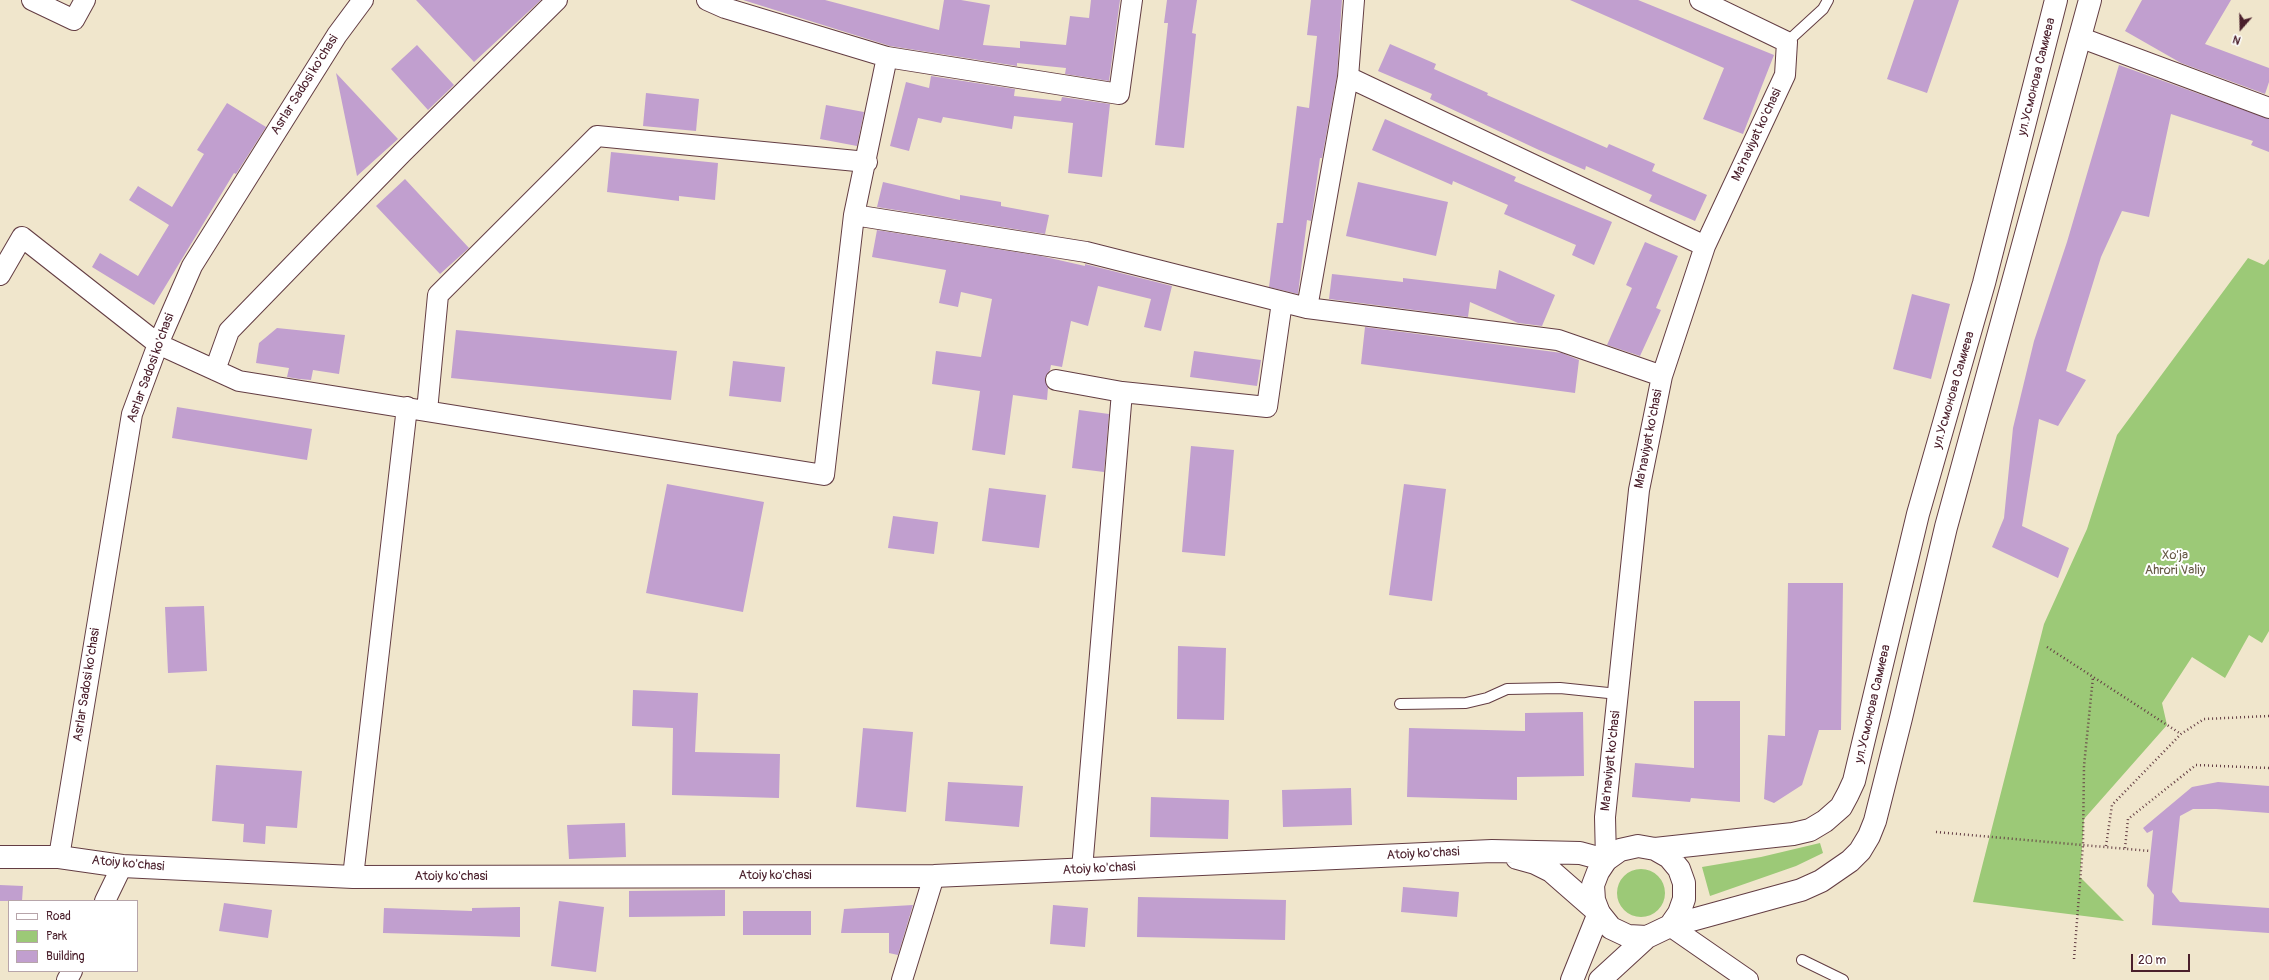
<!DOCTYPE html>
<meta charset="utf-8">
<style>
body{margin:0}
#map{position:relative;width:2269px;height:980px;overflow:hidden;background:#f0e6cc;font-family:Pangolin,sans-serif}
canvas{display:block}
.legend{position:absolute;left:8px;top:900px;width:130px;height:72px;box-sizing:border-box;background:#fff;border:1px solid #b7a5aa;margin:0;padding:5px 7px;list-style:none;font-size:12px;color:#4a1f2b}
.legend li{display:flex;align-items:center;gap:8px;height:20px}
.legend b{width:20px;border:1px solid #b7a5aa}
.north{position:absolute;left:2221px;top:8px;width:40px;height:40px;-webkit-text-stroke:3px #fff;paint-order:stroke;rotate:200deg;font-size:11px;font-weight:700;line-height:16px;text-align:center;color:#4a1f2b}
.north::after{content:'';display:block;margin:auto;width:14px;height:18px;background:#4a1f2b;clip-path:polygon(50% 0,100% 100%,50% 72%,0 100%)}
.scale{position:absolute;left:2131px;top:954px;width:59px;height:18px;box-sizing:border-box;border:2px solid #4a1f2b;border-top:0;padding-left:5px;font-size:12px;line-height:14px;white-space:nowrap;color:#4a1f2b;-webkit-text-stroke:3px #fff;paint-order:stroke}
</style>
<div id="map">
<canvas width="2269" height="980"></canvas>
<ul class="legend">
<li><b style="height:5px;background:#fff"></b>Road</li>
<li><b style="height:11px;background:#9cc977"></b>Park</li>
<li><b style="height:11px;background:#c19fcf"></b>Building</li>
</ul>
<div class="north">N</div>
<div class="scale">20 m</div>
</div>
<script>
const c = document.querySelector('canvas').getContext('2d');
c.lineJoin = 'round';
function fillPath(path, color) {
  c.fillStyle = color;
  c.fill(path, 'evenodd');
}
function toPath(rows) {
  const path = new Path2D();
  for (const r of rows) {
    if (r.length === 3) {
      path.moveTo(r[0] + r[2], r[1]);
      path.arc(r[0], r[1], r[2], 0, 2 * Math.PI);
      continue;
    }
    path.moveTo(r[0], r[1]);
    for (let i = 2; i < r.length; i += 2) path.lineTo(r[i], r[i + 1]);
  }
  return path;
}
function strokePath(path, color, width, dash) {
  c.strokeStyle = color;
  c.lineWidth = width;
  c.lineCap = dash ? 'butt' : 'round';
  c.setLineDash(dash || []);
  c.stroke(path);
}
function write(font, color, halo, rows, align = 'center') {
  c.font = font + ' Pangolin,sans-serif';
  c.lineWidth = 4;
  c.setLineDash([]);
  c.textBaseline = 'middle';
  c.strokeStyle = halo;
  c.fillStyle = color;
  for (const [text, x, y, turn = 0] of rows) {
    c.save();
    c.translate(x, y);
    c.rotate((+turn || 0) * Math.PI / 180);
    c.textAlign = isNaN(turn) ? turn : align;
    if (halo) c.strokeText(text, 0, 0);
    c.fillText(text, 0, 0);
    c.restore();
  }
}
fillPath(toPath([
 [2248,258,2264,265,2269,259,2269,631,2262,643,2249,635,2225,678,2192,657,2162,703,2167,725,2084,819,2080,877,2124,921,1973,902,2044,624,2087,529,2117,435],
 [1820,843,1823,853,1796,866,1710,896,1702,867,1761,857],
 [1641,893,24]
]), '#9cc977');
fillPath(toPath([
 [416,0,541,0,474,62],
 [743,0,825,0,939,30,944,0,961,0,990,5,983,45,1020,48,1020,41,1066,45,1070,16,1089,18,1091,0,1120,0,1109,81,1065,74,1066,68,1017,63,1017,66,890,46],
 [1167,0,1197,0,1192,33,1196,34,1184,148,1155,145,1168,23,1164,23],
 [1311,0,1342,0,1337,76,1322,158,1320,158,1311,221,1307,220,1298,294,1269,287,1277,223,1283,223,1297,106,1309,108,1317,36,1307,35],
 [1570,0,1638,0,1774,55,1743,134,1703,119,1724,68],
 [1914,0,1959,0,1927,93,1887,79],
 [2142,0,2231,0,2205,44,2269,68,2269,82,2265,94,2181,63,2125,31],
 [1390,44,1436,64,1434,69,1488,93,1487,95,1607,148,1609,144,1655,164,1652,171,1707,195,1695,221,1649,201,1652,195,1586,166,1585,170,1539,150,1430,99,1432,94,1378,71],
 [417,45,454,85,428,110,391,69],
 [2119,65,2269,119,2269,152,2251,145,2253,141,2171,114,2149,217,2122,211,2101,257,2066,371,2086,380,2058,426,2039,419,2022,526,2069,548,2058,578,1992,547,2004,518,2013,428,2034,341,2067,242],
 [336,73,398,139,357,176],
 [931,76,1015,89,1014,96,1061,101,1062,97,1110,104,1102,177,1068,173,1073,123,1014,116,1012,129,943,117,941,123,918,118,909,151,890,146,906,82,929,88],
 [646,93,699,99,696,131,643,126],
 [227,103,266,127,236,174,234,173,154,305,92,267,100,253,138,276,169,225,129,200,138,186,172,207,204,154,197,150],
 [826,105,864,112,857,146,820,139],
 [1385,119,1516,177,1514,181,1612,222,1594,265,1572,255,1576,245,1504,214,1508,205,1453,181,1452,185,1372,150],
 [611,152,718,163,715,200,679,196,679,201,607,192],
 [405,179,469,248,440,274,376,206],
 [883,182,960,200,960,195,1001,202,1001,206,1049,215,1045,234,877,207],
 [1358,182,1448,202,1436,256,1346,236],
 [877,230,1041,256,1085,266,1085,264,1172,286,1161,331,1144,327,1151,299,1098,286,1088,326,1071,321,1062,367,1051,365,1050,370,1045,378,1048,388,1047,400,1013,395,1005,455,972,450,980,391,932,384,936,351,981,357,992,299,961,292,958,307,939,303,946,270,872,257],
 [1645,242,1678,256,1656,308,1661,310,1640,356,1607,345,1632,288,1626,285],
 [1499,270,1555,295,1542,326,1518,323,1470,302,1468,317,1329,299,1332,274,1403,282,1403,278,1496,289],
 [1912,294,1950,304,1931,379,1893,369],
 [1365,327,1562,353,1579,360,1575,393,1361,364],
 [277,328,345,335,339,374,313,370,311,380,299,379,287,377,289,368,256,363,259,343],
 [456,330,677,351,671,400,451,378],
 [1194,351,1261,360,1257,386,1190,377],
 [733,361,785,367,781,402,729,396],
 [177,407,312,429,307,460,172,438],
 [1079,410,1109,414,1104,472,1072,468],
 [1191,446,1234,450,1225,556,1182,552],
 [667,484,764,502,743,612,646,593],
 [1404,484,1446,489,1432,601,1389,595],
 [989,488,1046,495,1039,548,982,541],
 [893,516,938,522,934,554,888,548],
 [1788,583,1843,583,1841,730,1819,730,1802,785,1774,803,1764,799,1768,735,1785,736],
 [204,606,207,671,168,673,165,607],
 [1178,646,1226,648,1224,720,1177,719],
 [633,690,698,693,695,752,780,754,779,798,672,795,673,728,632,726],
 [1694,701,1740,701,1740,802,1691,798,1690,802,1632,797,1635,763,1694,768],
 [1583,712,1584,776,1517,777,1517,800,1407,797,1409,728,1525,731,1525,713],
 [863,728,913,732,906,812,856,807],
 [216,765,302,771,297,828,266,826,265,844,243,842,244,824,212,821],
 [948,782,1023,786,1019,827,945,821],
 [2218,782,2269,786,2269,813,2216,809,2193,809,2180,816,2172,892,2180,902,2269,908,2269,933,2152,925,2154,895,2147,886,2153,830,2147,833,2143,828,2192,787],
 [1351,788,1352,825,1283,827,1282,790],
 [1151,797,1229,800,1228,839,1150,837],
 [625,823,626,857,569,859,567,825],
 [0,885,23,886,22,901,0,901],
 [1403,887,1459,892,1457,917,1401,912],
 [725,890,725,916,629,917,629,891],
 [1138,897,1286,900,1285,940,1137,937],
 [559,901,604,907,596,972,551,966],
 [224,903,272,910,268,938,219,931],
 [913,905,898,955,889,953,889,933,841,933,844,909],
 [1053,905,1088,908,1085,947,1050,944],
 [520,907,520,937,383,933,384,908,472,911,472,908],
 [743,911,811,911,811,935,743,935]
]), '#c19fcf');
const lane = toPath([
 [1787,42,1823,9,1828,0],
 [1400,704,1466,703,1487,698,1507,689,1560,688,1618,694],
 [1802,960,1843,980]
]);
const street = toPath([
 [32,0,74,20,85,0],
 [707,0,725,8,887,57,1119,94,1132,0],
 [2079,37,2269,108],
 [1348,77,1705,246],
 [854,215,1086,252,1307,308,1558,340,1662,376],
 [0,275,22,237,158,344,239,381,824,475,854,215,887,57],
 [1307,308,1348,77,1354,0],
 [215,370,229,331,402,153,557,0],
 [1056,380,1122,392,1082,869],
 [1122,392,1267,407,1282,302],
 [427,411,438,295,597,136,867,162],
 [59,857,132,414,158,344,192,266,337,35,363,0],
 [1606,860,1605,817,1639,490,1662,376,1705,246,1785,75,1787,42,1700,0],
 [353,877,407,407],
 [105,901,122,866],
 [1670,926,1748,980],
 [67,980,72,971],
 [902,980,934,876]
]);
const secondary = toPath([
 [0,857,59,857,122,866,353,877,934,876,1492,851,1580,853,1606,860],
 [1517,858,1535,863,1551,871,1599,913]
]);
const primary = toPath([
 [2056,0,1984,283,1918,514,1854,781,1848,794,1841,807,1825,821,1810,830,1793,834,1655,849,1638,846,1620,850,1606,860,1598,872,1593,885,1594,900,1599,913,1611,928,1628,936,1647,937,1670,926,1801,890,1821,881,1850,861,1860,851,1869,836,1875,821,1901,718,1946,527,2090,0],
 [1655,849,1669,857,1679,869,1684,883,1684,899,1679,913,1670,926],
 [1572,980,1599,913],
 [1600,980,1647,937]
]);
strokePath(lane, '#633d43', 12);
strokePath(street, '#633d43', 22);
strokePath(secondary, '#633d43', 24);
strokePath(primary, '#633d43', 24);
strokePath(toPath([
 [2047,647,2181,734],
 [1936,832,2150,851],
 [2106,846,2112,805,2181,734,2204,719,2269,716],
 [2125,848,2128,819,2196,765,2269,768],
 [2074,959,2083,844,2084,766,2093,677]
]), '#633d43', 2.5, [1, 3]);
strokePath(lane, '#fff', 10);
strokePath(street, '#fff', 20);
strokePath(secondary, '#fff', 22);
strokePath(primary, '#fff', 22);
write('13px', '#4a1f2b', '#fff', [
 ["ул.Усмонова Самиева",2037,77,-76],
 ["Asrlar Sadosi ko'chasi",305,85,-58],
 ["Ma'naviyat ko'chasi",1757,135,-65],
 ["Asrlar Sadosi ko'chasi",151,368,-70],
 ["ул.Усмонова Самиева",1954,390,-74],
 ["Ma'naviyat ko'chasi",1649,439,-79],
 ["Asrlar Sadosi ko'chasi",87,685,-81],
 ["ул.Усмонова Самиева",1873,704,-77],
 ["Ma'naviyat ko'chasi",1611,761,-84],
 ["Atoiy ko'chasi",1423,854,-3],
 ["Atoiy ko'chasi",128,864,5],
 ["Atoiy ko'chasi",1099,869,-3],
 ["Atoiy ko'chasi",775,876],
 ["Atoiy ko'chasi",451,877]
]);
write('13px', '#675a46', '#fff', [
 ["Xo'ja",2175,556],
 ["Ahrori Valiy",2175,571]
]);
</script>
